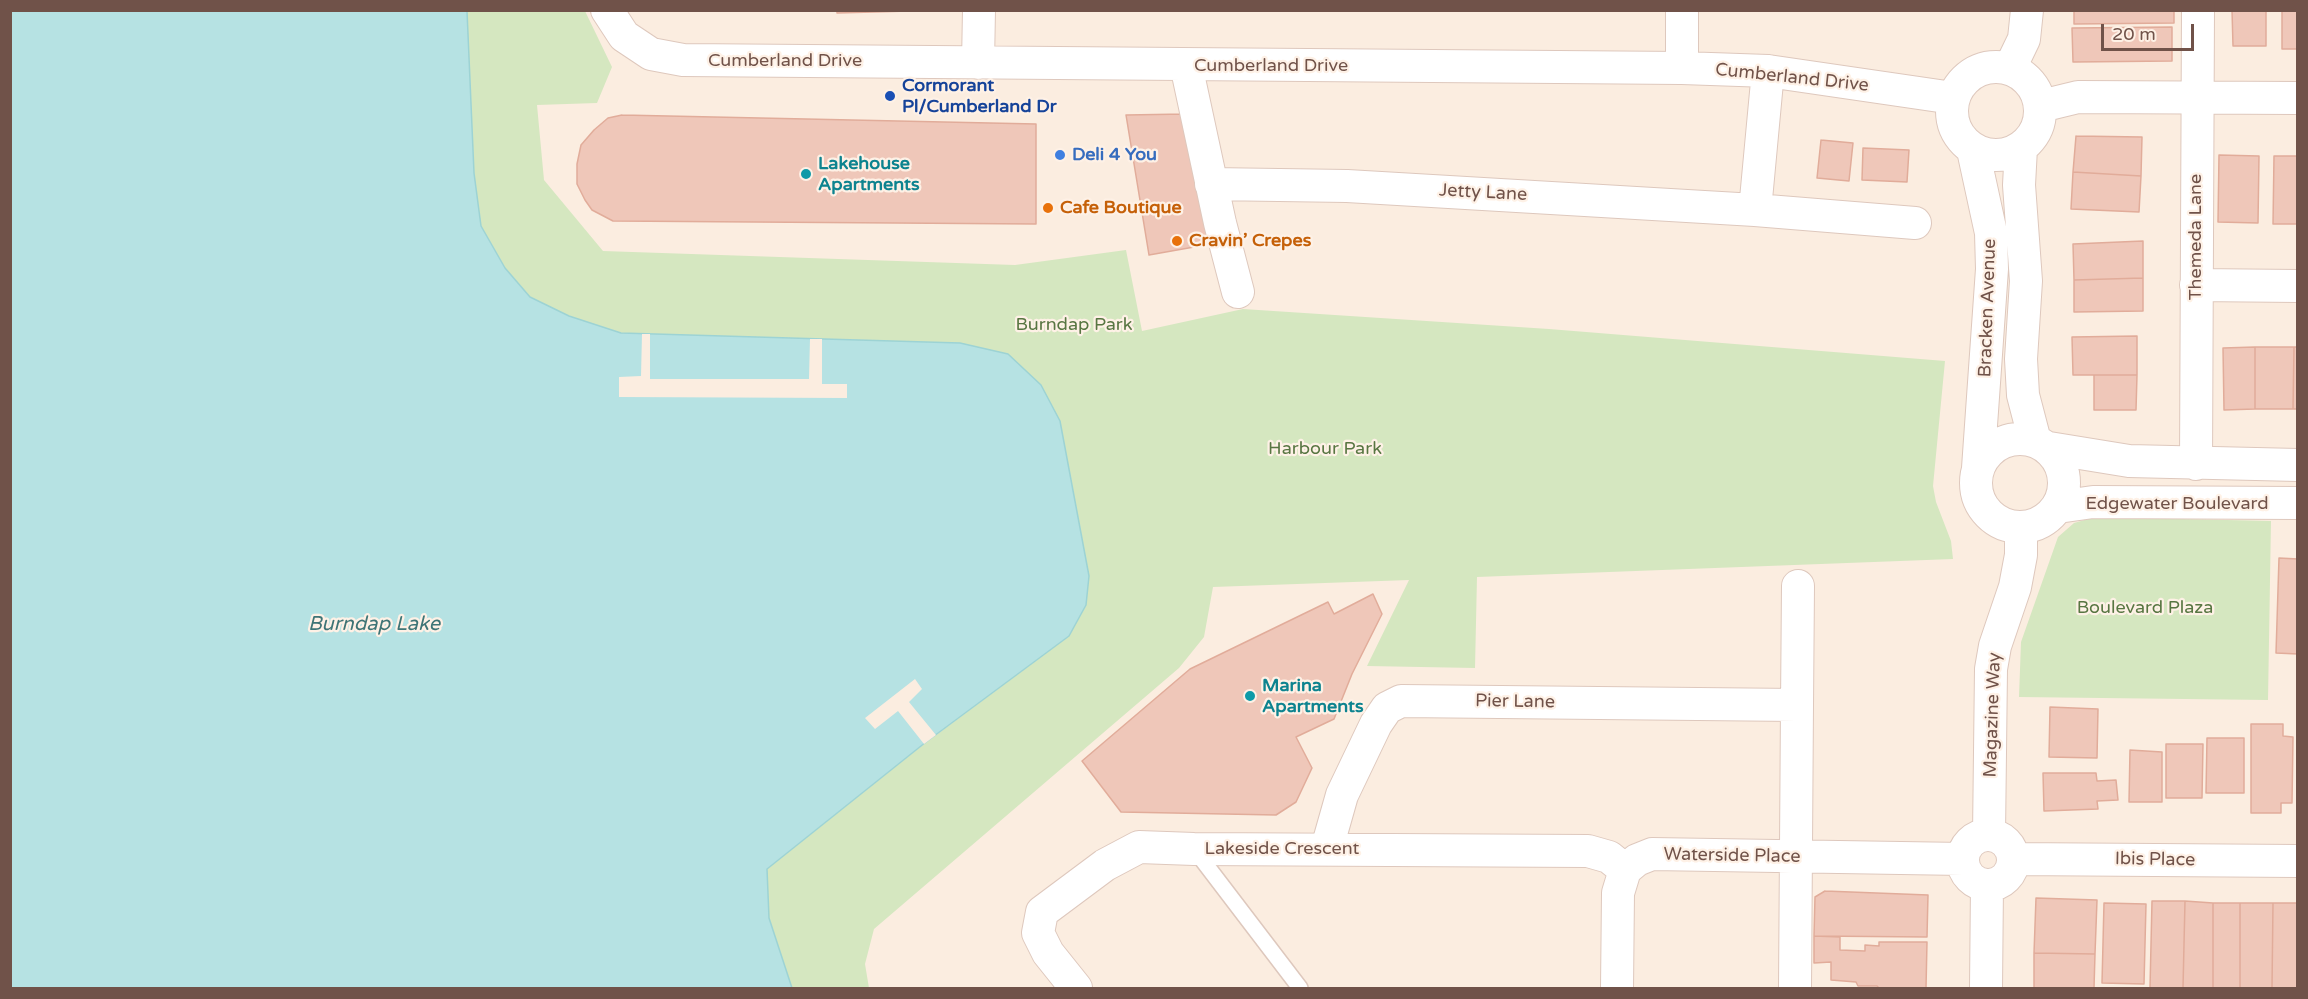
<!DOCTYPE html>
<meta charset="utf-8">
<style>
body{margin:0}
#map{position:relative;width:2308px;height:999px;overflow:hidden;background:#fbede0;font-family:"Varela Round",sans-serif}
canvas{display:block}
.frame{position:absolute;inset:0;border:12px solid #705249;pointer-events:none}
.scale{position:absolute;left:2101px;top:24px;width:93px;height:27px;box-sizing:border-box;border:3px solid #705249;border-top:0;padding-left:8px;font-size:18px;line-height:21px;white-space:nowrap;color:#705249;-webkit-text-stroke:4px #fef1e6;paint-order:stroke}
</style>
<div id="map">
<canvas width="2308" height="999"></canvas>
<div class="frame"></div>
<div class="scale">20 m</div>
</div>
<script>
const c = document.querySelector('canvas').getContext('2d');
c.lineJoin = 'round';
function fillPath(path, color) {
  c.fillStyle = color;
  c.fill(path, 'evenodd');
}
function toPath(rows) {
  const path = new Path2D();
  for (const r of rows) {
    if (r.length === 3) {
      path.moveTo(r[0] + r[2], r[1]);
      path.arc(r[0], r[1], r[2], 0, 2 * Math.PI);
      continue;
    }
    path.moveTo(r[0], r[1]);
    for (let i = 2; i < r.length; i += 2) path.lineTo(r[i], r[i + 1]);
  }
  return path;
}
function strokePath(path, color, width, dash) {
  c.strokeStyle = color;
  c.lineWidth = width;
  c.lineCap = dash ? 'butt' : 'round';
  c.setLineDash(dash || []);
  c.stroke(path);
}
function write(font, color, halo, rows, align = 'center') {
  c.font = font + ' "Varela Round",sans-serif';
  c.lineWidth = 4.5;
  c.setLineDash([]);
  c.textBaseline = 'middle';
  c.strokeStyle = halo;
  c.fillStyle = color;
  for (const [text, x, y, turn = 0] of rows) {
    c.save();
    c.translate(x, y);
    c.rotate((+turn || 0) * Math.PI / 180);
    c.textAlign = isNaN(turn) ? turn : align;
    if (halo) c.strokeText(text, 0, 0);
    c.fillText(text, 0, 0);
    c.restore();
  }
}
fillPath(toPath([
 [467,11,585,11,612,67,597,103,537,105,544,180,603,251,1015,265,1126,250,1142,331,1243,309,1549,329,1945,361,1933,486,1936,502,1951,541,1953,559,1477,577,1475,668,1367,666,1409,580,1213,587,1204,637,1179,668,874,929,865,964,869,988,792,988,769,918,767,869,920,747,1069,636,1086,605,1008,354,960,343,621,333,569,316,530,297,505,268,481,226,474,173],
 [2095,517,2271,521,2268,700,2019,697,2021,642,2058,537,2074,523]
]), '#d5e7c0');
const water = toPath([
 [10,11,467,11,474,173,481,226,505,268,530,297,569,316,621,333,960,343,1008,354,1041,385,1060,421,1089,576,1086,605,1069,636,926,742,767,869,769,918,792,988,11,988,10,11]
]);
fillPath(water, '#b6e2e3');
strokePath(water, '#9dd3d4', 1.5);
fillPath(toPath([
 [642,334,650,334,650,379,809,379,810,339,822,339,822,384,847,384,847,398,619,397,619,377,641,376],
 [915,679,922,689,909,702,936,735,924,744,898,711,875,729,865,718]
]), '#fbede0');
const building = toPath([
 [837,10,910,10,910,11,837,13,837,10],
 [2074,10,2174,10,2174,23,2074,24,2074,10],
 [2232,10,2266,10,2266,46,2233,46,2232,10],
 [2282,10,2298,10,2298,49,2282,49,2282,10],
 [2172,27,2172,61,2073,62,2072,28,2172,27],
 [1185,114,1211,244,1149,255,1126,115,1185,114],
 [622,115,1036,124,1036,224,613,221,592,210,585,200,577,184,577,164,581,145,594,130,608,118,622,115],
 [2076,136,2142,137,2141,176,2073,172,2076,136],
 [1821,140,1853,143,1849,181,1817,178,1821,140],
 [1863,148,1909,150,1907,182,1862,180,1863,148],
 [2219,155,2259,156,2258,223,2218,222,2219,155],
 [2274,156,2298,156,2298,224,2273,224,2274,156],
 [2073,172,2141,176,2139,212,2071,209,2073,172],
 [2143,241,2143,278,2074,280,2073,244,2143,241],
 [2143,278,2143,311,2074,312,2074,280,2143,278],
 [2137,336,2137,375,2073,375,2072,337,2137,336],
 [2255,347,2294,347,2293,409,2255,409,2255,347],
 [2255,347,2255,409,2224,410,2223,348,2255,347],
 [2294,347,2298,347,2298,409,2293,409,2294,347],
 [2094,375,2137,375,2136,410,2094,410,2094,375],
 [2279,558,2298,559,2298,654,2276,653,2279,558],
 [1373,594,1382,614,1352,674,1334,719,1296,737,1312,768,1296,802,1276,815,1121,812,1082,761,1190,669,1328,602,1334,614,1373,594],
 [2050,707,2098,709,2097,758,2049,757,2050,707],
 [2251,724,2283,724,2283,736,2293,737,2292,803,2281,803,2281,813,2251,813,2251,724],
 [2207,738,2244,738,2244,793,2206,793,2207,738],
 [2166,744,2203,744,2202,798,2166,798,2166,744],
 [2130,750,2162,752,2162,802,2129,802,2130,750],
 [2043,773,2096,773,2097,781,2116,780,2118,800,2097,801,2098,809,2044,811,2043,773],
 [1825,891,1928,895,1927,937,1814,936,1815,897,1825,891],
 [2036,898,2097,900,2095,954,2034,953,2036,898],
 [2152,901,2185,901,2183,988,2150,988,2152,901],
 [2185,901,2213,903,2213,988,2183,988,2185,901],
 [2104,903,2146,904,2144,984,2102,983,2104,903],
 [2213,903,2240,903,2240,988,2213,988,2213,903],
 [2240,903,2273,903,2272,988,2240,988,2240,903],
 [2273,903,2298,903,2297,988,2272,988,2273,903],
 [1814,936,1840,937,1840,950,1865,951,1865,945,1879,946,1879,942,1927,942,1926,988,1879,988,1877,986,1858,986,1856,982,1831,980,1831,962,1814,963,1814,936],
 [2034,953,2095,954,2094,988,2034,988,2034,953]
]);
fillPath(building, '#efc7b9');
strokePath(building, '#e1ac9a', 1.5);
const lane = toPath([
 [1194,849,1300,988]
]);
const street = toPath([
 [607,10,624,36,651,54,683,60,1682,68,1768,71,1953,98],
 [978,63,979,10],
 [1186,65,1220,223,1238,292],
 [1996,111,44],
 [1682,68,1682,10],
 [2010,68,2024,39,2027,10],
 [2041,106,2078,97,2298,98],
 [2021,148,2019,185,2026,281,2021,359,2023,395,2035,441],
 [1973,150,1991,233,1992,269,1978,468],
 [1211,184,1347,186,1755,210,1915,223],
 [1755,210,1768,71],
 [2196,285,2298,286],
 [2020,483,44],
 [2049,448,2129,461,2298,465],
 [2196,464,2198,10],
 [2058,507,2093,502,2298,503],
 [1797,705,1798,586],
 [1989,835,1991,669,1995,646,2015,587,2021,555,2021,527],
 [1988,860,25],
 [1327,848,1342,795,1376,724,1387,708,1401,701,1797,705,1795,988],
 [2013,859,2298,861],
 [1076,988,1048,953,1038,933,1042,912,1105,865,1139,847,1194,849,1588,851,1609,857,1625,870],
 [1617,988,1618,893,1625,870,1637,860,1652,854,1963,859],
 [1986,988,1987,885]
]);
strokePath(lane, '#dec8bd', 18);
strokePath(street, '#dec8bd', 34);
strokePath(lane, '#fff', 15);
strokePath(street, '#fff', 32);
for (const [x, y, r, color] of [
 [890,96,6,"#1a4fb4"],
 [1060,155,6,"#3f7fe0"],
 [806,174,6,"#0f9aa8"],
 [1048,208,6,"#e8710a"],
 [1177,241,6,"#e8710a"],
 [1250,696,6,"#0f9aa8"]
]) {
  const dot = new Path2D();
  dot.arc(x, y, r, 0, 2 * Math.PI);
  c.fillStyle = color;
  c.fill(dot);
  strokePath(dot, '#fef1e6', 2);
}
write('18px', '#705249', '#fef1e6', [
 ["Cumberland Drive",785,61],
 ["Cumberland Drive",1271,66],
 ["Cumberland Drive",1792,78,6],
 ["Jetty Lane",1483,193,3],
 ["Themeda Lane",2196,237,-90],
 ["Bracken Avenue",1988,308,-88],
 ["Edgewater Boulevard",2177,504],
 ["Pier Lane",1515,702,1],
 ["Magazine Way",1993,715,-88],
 ["Lakeside Crescent",1282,849],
 ["Waterside Place",1732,856,1],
 ["Ibis Place",2155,860,1]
]);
write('bold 18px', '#164399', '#fef1e6', [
 ["Cormorant",902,86],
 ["Pl/Cumberland Dr",902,107]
], 'left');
write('bold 18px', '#366cbe', '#fef1e6', [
 ["Deli 4 You",1072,155]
], 'left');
write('bold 18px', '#0d838f', '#fef1e6', [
 ["Lakehouse",818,164],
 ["Apartments",818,185],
 ["Marina",1262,686],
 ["Apartments",1262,707]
], 'left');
write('bold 18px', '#c56008', '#fef1e6', [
 ["Cafe Boutique",1060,208],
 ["Cravin’ Crepes",1189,241]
], 'left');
write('18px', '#587642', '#fef1e6', [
 ["Burndap Park",1074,325],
 ["Harbour Park",1325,449],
 ["Boulevard Plaza",2145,608]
]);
write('italic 20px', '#3e7476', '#fef1e6', [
 ["Burndap Lake",374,625]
]);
</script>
